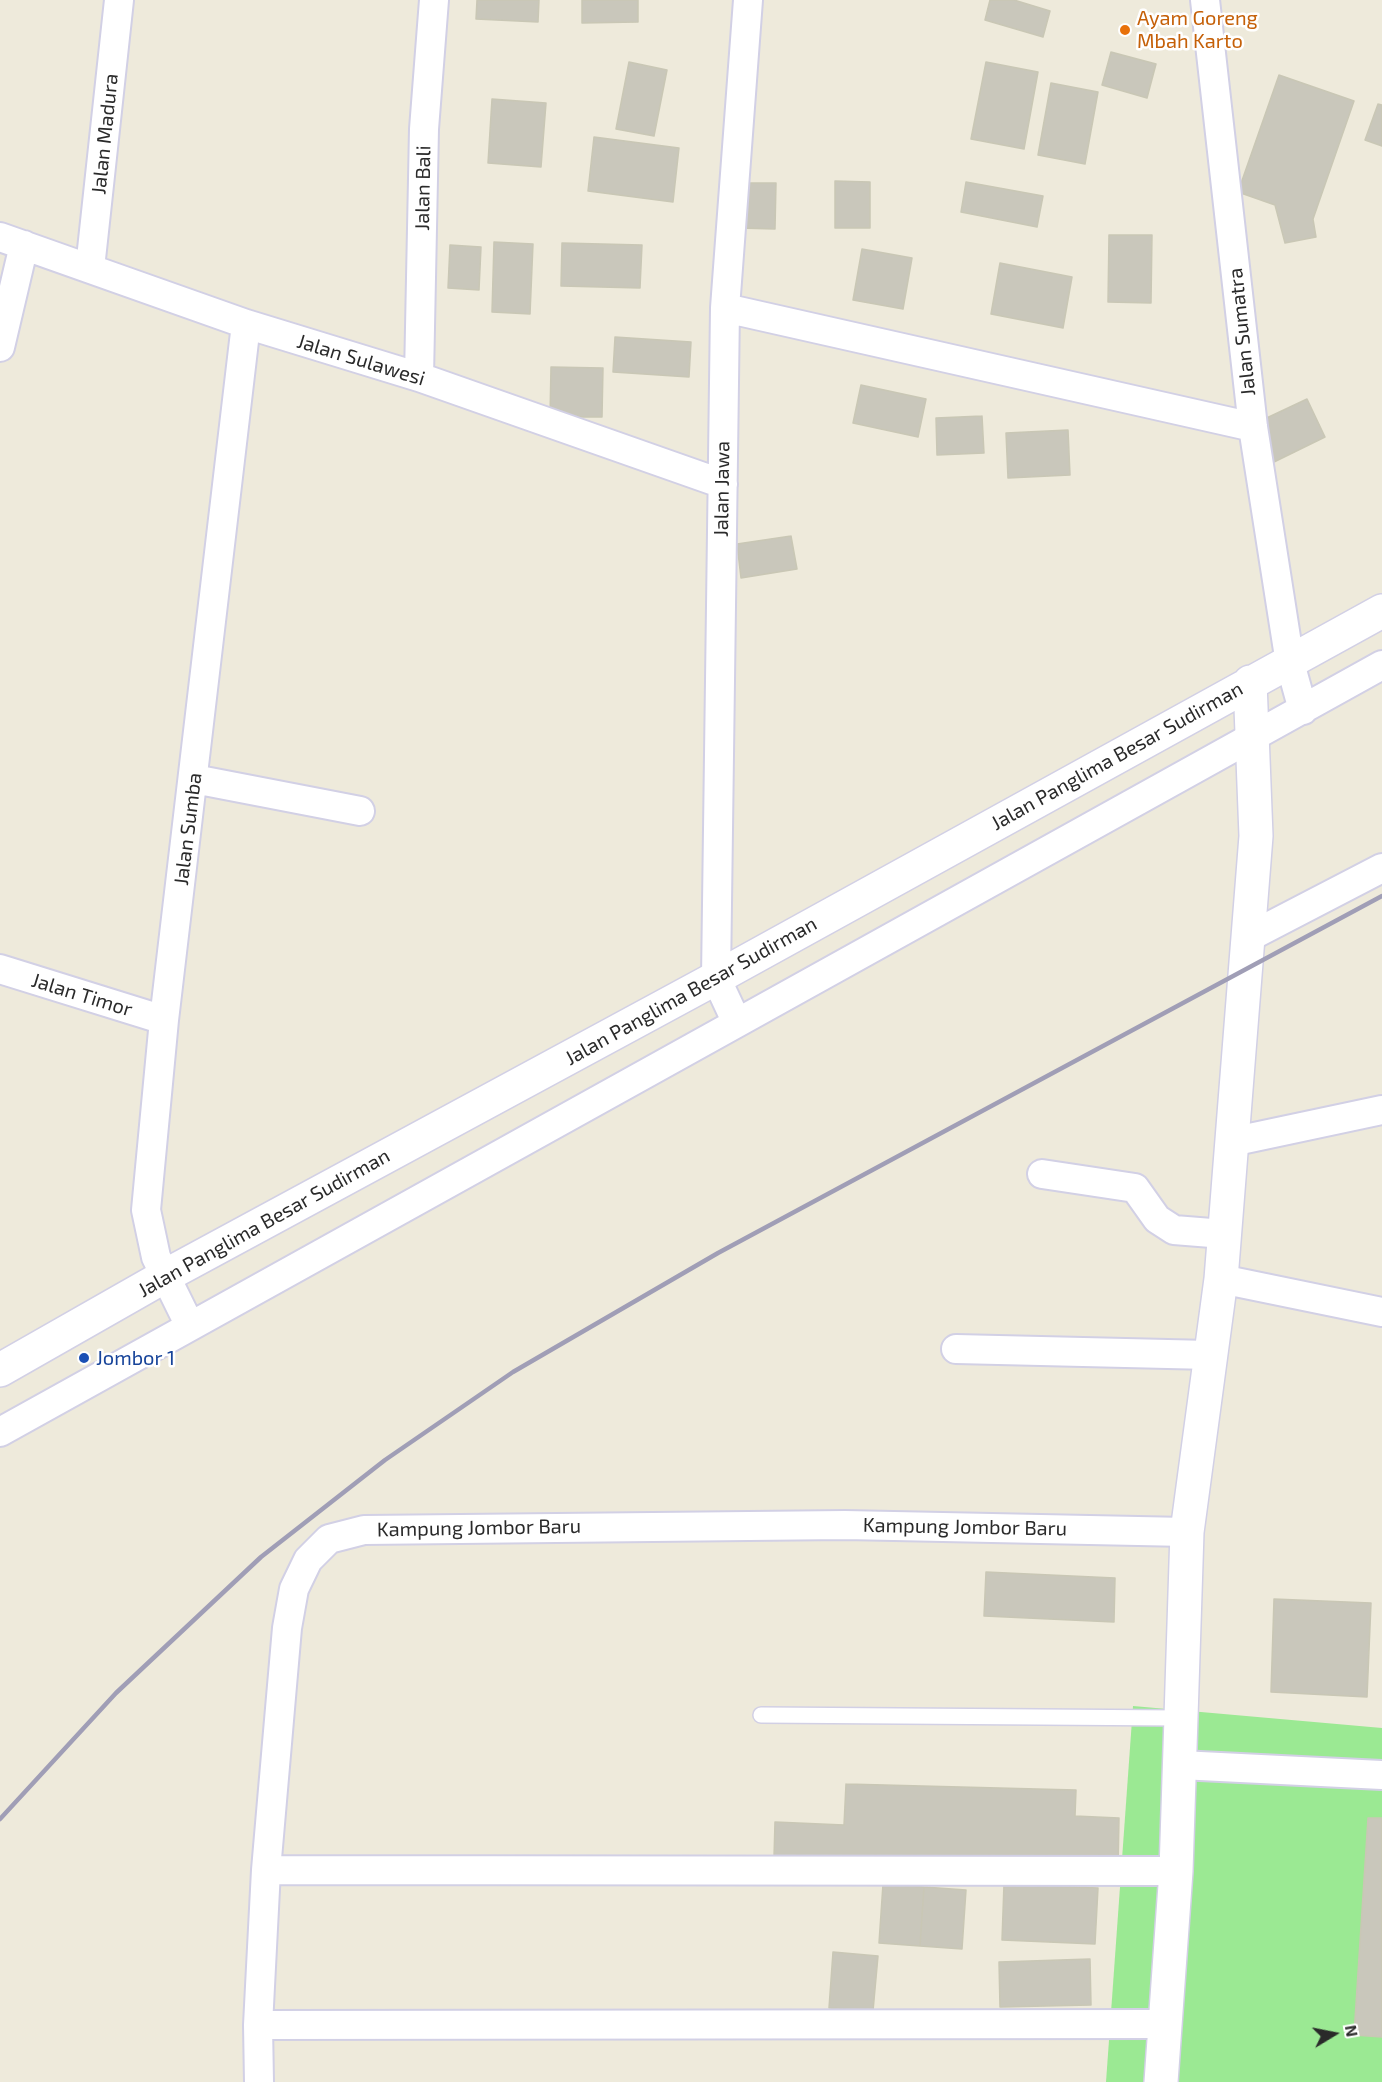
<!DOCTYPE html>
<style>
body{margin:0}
#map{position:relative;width:1382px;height:2082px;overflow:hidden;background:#eeeadb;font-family:"Exo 2",sans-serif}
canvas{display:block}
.north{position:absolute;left:1304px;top:2004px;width:60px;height:60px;-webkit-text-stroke:4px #fff;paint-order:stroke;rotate:80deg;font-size:16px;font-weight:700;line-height:24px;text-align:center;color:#2a2a2a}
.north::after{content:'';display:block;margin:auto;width:21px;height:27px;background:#2a2a2a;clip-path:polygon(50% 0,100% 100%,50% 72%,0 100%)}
</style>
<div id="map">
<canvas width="1382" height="2082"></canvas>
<div class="north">N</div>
</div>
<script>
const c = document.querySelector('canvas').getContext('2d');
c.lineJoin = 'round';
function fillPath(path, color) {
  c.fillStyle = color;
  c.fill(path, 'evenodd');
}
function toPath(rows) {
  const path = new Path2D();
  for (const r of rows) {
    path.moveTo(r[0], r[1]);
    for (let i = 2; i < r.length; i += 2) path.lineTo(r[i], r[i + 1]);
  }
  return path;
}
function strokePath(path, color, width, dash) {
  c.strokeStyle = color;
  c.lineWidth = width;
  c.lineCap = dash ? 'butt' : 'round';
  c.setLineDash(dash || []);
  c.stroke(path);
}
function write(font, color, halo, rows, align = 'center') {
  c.font = font + ' "Exo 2",sans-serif';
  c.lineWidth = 5;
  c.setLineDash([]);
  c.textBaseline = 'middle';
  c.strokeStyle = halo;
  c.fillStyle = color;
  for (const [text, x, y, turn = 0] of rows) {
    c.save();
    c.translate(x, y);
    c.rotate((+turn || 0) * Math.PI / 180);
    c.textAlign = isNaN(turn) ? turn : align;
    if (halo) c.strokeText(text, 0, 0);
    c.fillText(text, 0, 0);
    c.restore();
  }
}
fillPath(toPath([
 [1133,1706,1382,1728,1382,2082,1106,2082]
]), '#9be993');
const building = toPath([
 [477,0,539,0,538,22,476,19,477,0],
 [582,0,638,0,638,22,582,23,582,0],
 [990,0,1014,0,1050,11,1043,37,985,20,990,0],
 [1111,52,1156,64,1147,98,1102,85,1111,52],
 [629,62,667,70,654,136,616,129,629,62],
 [986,62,1038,72,1024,149,971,139,986,62],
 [1279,75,1354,101,1313,219,1316,237,1285,243,1275,205,1238,192,1279,75],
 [1051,83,1098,92,1085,164,1038,155,1051,83],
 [492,99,546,103,541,167,488,163,492,99],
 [1378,104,1382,105,1382,146,1365,140,1378,104],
 [594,137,679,148,673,202,588,191,594,137],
 [835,181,870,182,870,228,835,228,835,181],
 [966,182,1043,196,1037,227,961,212,966,182],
 [738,183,776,183,775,229,738,228,738,183],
 [1109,235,1152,235,1151,303,1108,302,1109,235],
 [494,242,533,244,530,314,492,312,494,242],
 [562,243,642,245,640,288,561,286,562,243],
 [450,245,481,247,479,290,448,288,450,245],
 [862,249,912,258,903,309,853,300,862,249],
 [1000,263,1072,277,1063,328,991,314,1000,263],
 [615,337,691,342,689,377,613,372,615,337],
 [551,367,603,368,602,417,550,417,551,367],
 [861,385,926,399,918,437,853,423,861,385],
 [1307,399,1325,437,1274,462,1256,423,1307,399],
 [982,416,984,453,937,455,936,418,982,416],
 [1068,430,1070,475,1008,478,1006,433,1068,430],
 [791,536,797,569,741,578,737,544,791,536],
 [986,1572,1115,1578,1114,1622,984,1616,986,1572],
 [1274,1599,1371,1603,1367,1697,1271,1692,1274,1599],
 [846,1784,1076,1790,1075,1816,1119,1818,1118,1868,774,1857,775,1822,844,1825,846,1784],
 [1368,1818,1382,1818,1382,2037,1354,2035,1368,1818],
 [883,1884,924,1887,920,1946,879,1943,883,1884],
 [1004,1884,1098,1888,1095,1944,1002,1940,1004,1884],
 [924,1887,966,1890,962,1949,920,1946,924,1887],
 [833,1952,878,1956,873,2011,829,2008,833,1952],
 [1090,1959,1091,2005,1000,2007,999,1962,1090,1959]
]);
fillPath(building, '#c9c7bb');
strokePath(building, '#c9c7b5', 1.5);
const lane = toPath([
 [761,1715,1180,1718]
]);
const street = toPath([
 [1205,0,1253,427,1290,663,1303,710],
 [0,237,246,324,419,377,723,484],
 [90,268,119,0],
 [725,308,1253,427],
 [0,347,24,245],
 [419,377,424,129,434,0],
 [194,779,360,811],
 [1249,937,1382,868],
 [0,969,164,1020],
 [737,1023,716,978,725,308,748,0],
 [1231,1142,1382,1110],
 [1042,1174,1135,1188,1157,1219,1174,1230,1224,1234],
 [1221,1279,1382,1312],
 [190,1326,156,1257,146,1210,164,1020,246,324],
 [956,1349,1210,1355],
 [0,1432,1382,665],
 [1180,1765,1382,1775],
 [266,1870,1176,1871],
 [258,2025,1165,2024],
 [259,2082,258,2025,266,1870,287,1628,294,1589,308,1560,329,1539,364,1530,845,1525,1187,1532]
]);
const secondary = toPath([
 [0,1370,165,1276,716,978,1382,611],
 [1161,2082,1176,1871,1187,1532,1221,1279,1256,836,1250,682]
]);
strokePath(lane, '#d2d0e5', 18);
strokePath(street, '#d2d0e5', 32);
strokePath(secondary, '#d2d0e5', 36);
strokePath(lane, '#fff', 15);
strokePath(street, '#fff', 28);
strokePath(secondary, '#fff', 33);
strokePath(toPath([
 [0,1819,116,1693,261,1557,385,1460,513,1372,718,1253,1382,896]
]), '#a09eb6', 4.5);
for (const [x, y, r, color] of [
 [1125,30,6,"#e8710a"],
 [84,1358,6,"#1a4fb4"]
]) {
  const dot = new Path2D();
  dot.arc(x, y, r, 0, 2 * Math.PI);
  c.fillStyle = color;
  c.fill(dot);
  strokePath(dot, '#fff', 2);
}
write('20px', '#c56008', '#fff', [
 ["Ayam Goreng",1137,18],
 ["Mbah Karto",1137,41]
], 'left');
write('20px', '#2a2a2a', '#fff', [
 ["Jalan Madura",105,134,-84],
 ["Jalan Bali",423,188,-89],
 ["Jalan Sumatra",1242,332,-96],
 ["Jalan Sulawesi",361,360,17],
 ["Jalan Jawa",722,489,-89],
 ["Jalan Panglima Besar Sudirman",1117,756,-29],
 ["Jalan Sumba",188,829,-83],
 ["Jalan Panglima Besar Sudirman",691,991,-29],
 ["Jalan Timor",82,995,17],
 ["Jalan Panglima Besar Sudirman",264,1223,-29],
 ["Kampung Jombor Baru",965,1527,1],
 ["Kampung Jombor Baru",479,1528,-1]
]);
write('20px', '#164399', '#fff', [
 ["Jombor 1",96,1358]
], 'left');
</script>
